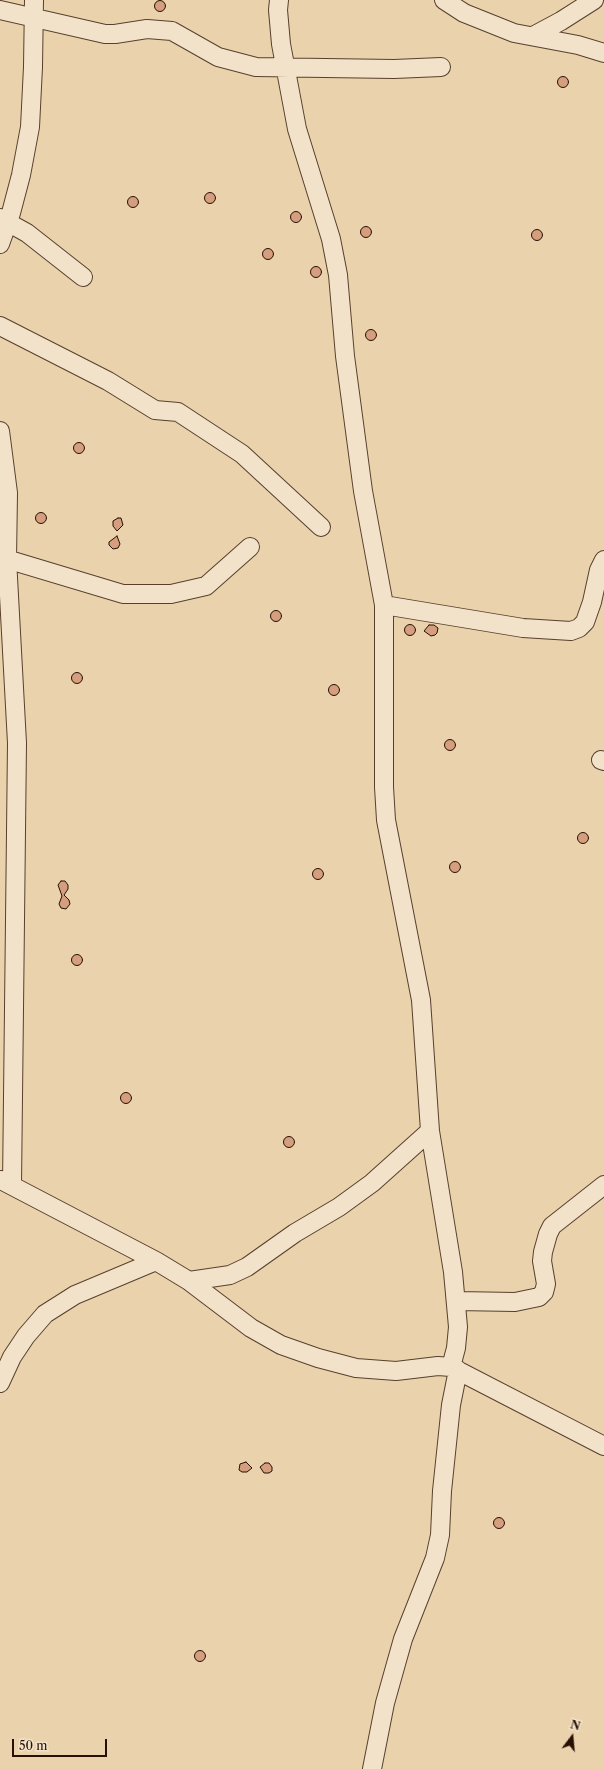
<!DOCTYPE html>
<style>
body{margin:0}
#map{position:relative;width:604px;height:1769px;overflow:hidden;background:#e9d2ac;font-family:"Libre Caslon Text",serif}
canvas{display:block}
.north{position:absolute;left:552px;top:1717px;width:40px;height:40px;-webkit-text-stroke:3px #f1e2c9;paint-order:stroke;rotate:16deg;font-size:11px;font-weight:700;line-height:16px;text-align:center;color:#270f03}
.north::after{content:'';display:block;margin:auto;width:14px;height:18px;background:#270f03;clip-path:polygon(50% 0,100% 100%,50% 72%,0 100%)}
.scale{position:absolute;left:12px;top:1739px;width:95px;height:18px;box-sizing:border-box;border:2px solid #270f03;border-top:0;padding-left:5px;font-size:12px;line-height:14px;white-space:nowrap;color:#270f03;-webkit-text-stroke:3px #f1e2c9;paint-order:stroke}
</style>
<div id="map">
<canvas width="604" height="1769"></canvas>
<div class="north">N</div>
<div class="scale">50 m</div>
</div>
<script>
const c = document.querySelector('canvas').getContext('2d');
c.lineJoin = 'round';
function fillPath(path, color) {
  c.fillStyle = color;
  c.fill(path, 'evenodd');
}
function toPath(rows) {
  const path = new Path2D();
  for (const r of rows) {
    if (r.length === 3) {
      path.moveTo(r[0] + r[2], r[1]);
      path.arc(r[0], r[1], r[2], 0, 2 * Math.PI);
      continue;
    }
    path.moveTo(r[0], r[1]);
    for (let i = 2; i < r.length; i += 2) path.lineTo(r[i], r[i + 1]);
  }
  return path;
}
function strokePath(path, color, width, dash) {
  c.strokeStyle = color;
  c.lineWidth = width;
  c.lineCap = dash ? 'butt' : 'round';
  c.setLineDash(dash || []);
  c.stroke(path);
}
const building = toPath([
 [160,6,5.5],
 [563,82,5.5],
 [210,198,5.5],
 [133,202,5.5],
 [296,217,5.5],
 [366,232,5.5],
 [537,235,5.5],
 [268,254,5.5],
 [316,272,5.5],
 [371,335,5.5],
 [79,448,5.5],
 [41,518,5.5],
 [118,518,121,518,123,525,117,531,113,526,113,521,118,518],
 [117,536,120,544,118,548,113,549,109,545,109,542,117,536],
 [276,616,5.5],
 [410,630,5.5],
 [429,625,434,625,438,628,437,633,435,635,431,636,424,631,429,625],
 [77,678,5.5],
 [334,690,5.5],
 [450,745,5.5],
 [583,838,5.5],
 [455,867,5.5],
 [318,874,5.5],
 [61,881,65,881,68,885,68,889,64,895,69,900,70,904,66,909,61,908,59,904,62,896,58,885,61,881],
 [77,960,5.5],
 [126,1098,5.5],
 [289,1142,5.5],
 [246,1462,252,1468,247,1472,242,1472,239,1470,240,1464,246,1462],
 [265,1463,269,1463,272,1467,272,1471,269,1473,264,1473,260,1467,265,1463],
 [499,1523,5.5],
 [200,1656,5.5]
]);
fillPath(building, '#d59f7f');
strokePath(building, '#270f03', 1);
const minor = toPath([
 [279,0,278,10,281,44,297,129,331,239,338,275,345,356,363,491,384,605,384,787,386,820,421,1000,430,1131,453,1272,458,1327,456,1348,451,1367],
 [444,0,464,13,514,33,578,45,604,53],
 [0,10,105,34,115,34,147,29,172,31,218,57,256,67,394,69,441,67],
 [533,36,561,21,594,0],
 [0,218,27,233,83,277],
 [0,244,11,213,21,175,30,127,33,67,34,0],
 [0,326,108,381,155,410,178,412,242,454,321,527],
 [0,431,8,493,7,559,17,743,12,1185],
 [0,557,123,594,171,594,206,586,250,547],
 [384,605,523,628,571,631,579,628,585,622,592,602,599,570,604,560],
 [601,760,604,761],
 [1,1180,156,1261,189,1281,251,1328,281,1345,318,1358,356,1368,396,1371,438,1366,451,1367,604,1446],
 [189,1281,230,1275,247,1267,295,1233,339,1207,372,1183,430,1131],
 [457,1301,515,1302,539,1297,544,1292,546,1284,542,1261,543,1252,548,1234,552,1226,604,1185],
 [0,1383,12,1357,26,1336,45,1314,75,1295,156,1261],
 [372,1769,385,1703,403,1639,435,1558,440,1535,442,1491,451,1405,458,1370]
]);
strokePath(minor, '#58402d', 20);
strokePath(minor, '#f1e2c9', 18);
</script>
